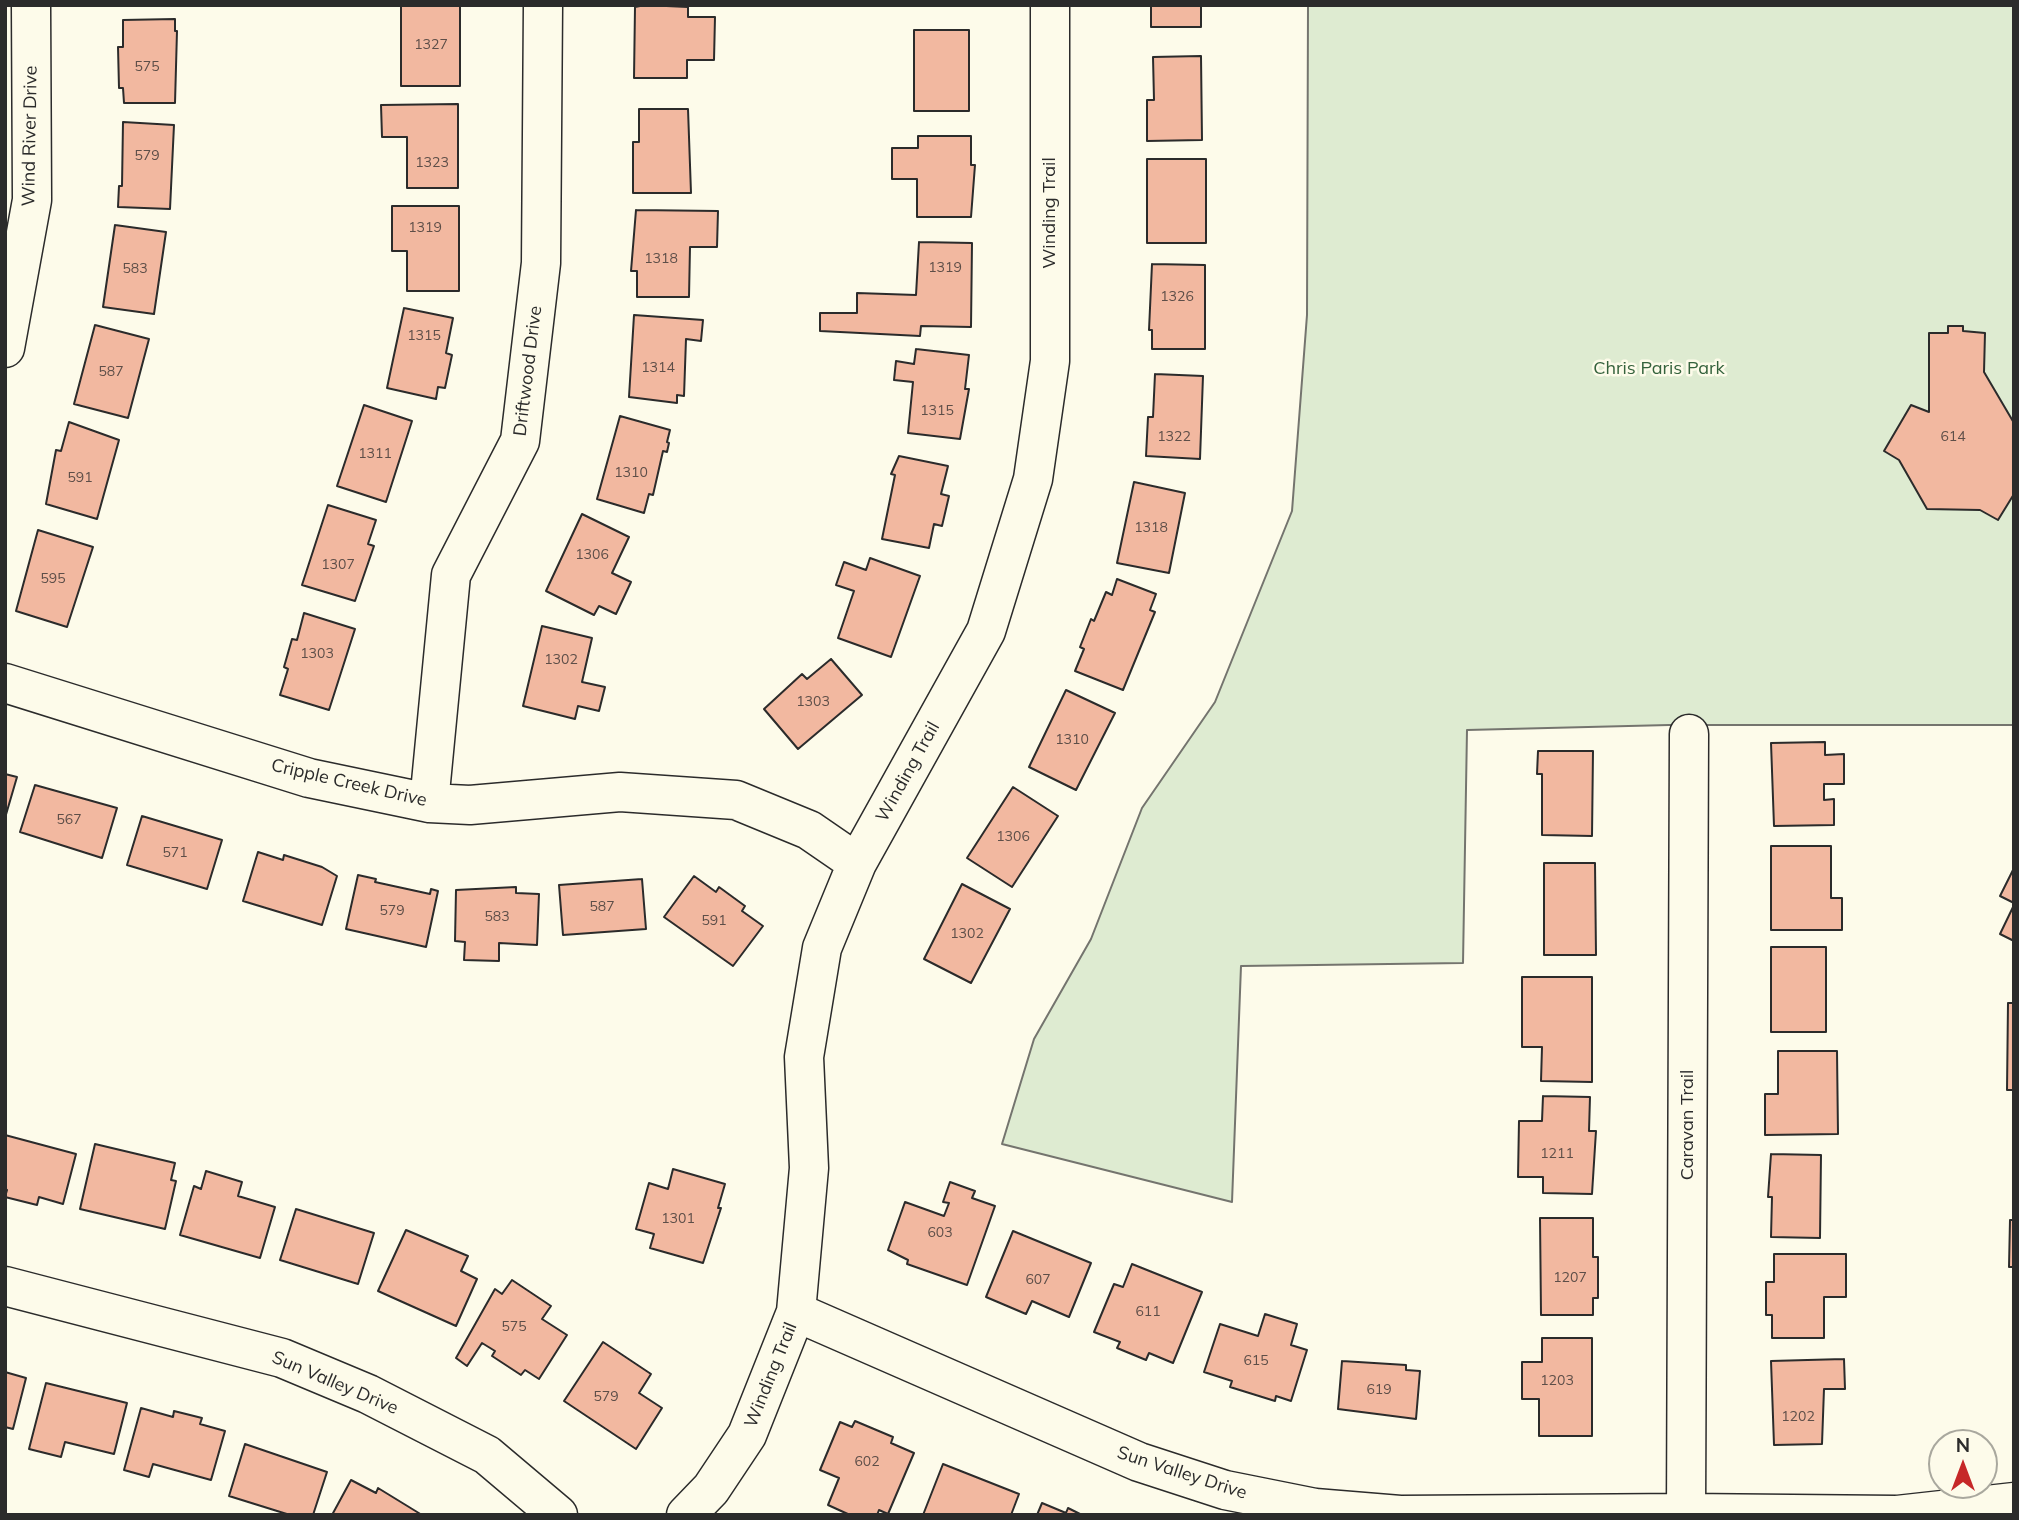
<!DOCTYPE html>
<style>
body{margin:0}
#map{position:relative;width:2019px;height:1520px;overflow:hidden;background:#fdfbea;font-family:Mulish,sans-serif}
canvas{display:block}
.frame{position:absolute;inset:0;border:7px solid #2b2b2b;pointer-events:none}
.north{position:absolute;left:1928px;top:1429px;width:70px;height:70px;box-sizing:border-box;background:#fdfbea;border:2px solid #a9a89e;border-radius:50%;rotate:0deg;font-size:19px;font-weight:700;line-height:28px;text-align:center;color:#2b2b2b}
.north::after{content:'';display:block;margin:auto;width:24px;height:32px;background:#c62828;clip-path:polygon(50% 0,100% 100%,50% 72%,0 100%)}
</style>
<div id="map">
<canvas width="2019" height="1520"></canvas>
<div class="frame"></div>
<div class="north">N</div>
</div>
<script>
const c = document.querySelector('canvas').getContext('2d');
c.lineJoin = 'round';
function fillPath(path, color) {
  c.fillStyle = color;
  c.fill(path, 'evenodd');
}
function toPath(rows) {
  const path = new Path2D();
  for (const r of rows) {
    path.moveTo(r[0], r[1]);
    for (let i = 2; i < r.length; i += 2) path.lineTo(r[i], r[i + 1]);
  }
  return path;
}
function strokePath(path, color, width, dash) {
  c.strokeStyle = color;
  c.lineWidth = width;
  c.lineCap = dash ? 'butt' : 'round';
  c.setLineDash(dash || []);
  c.stroke(path);
}
function write(font, color, halo, rows, align = 'center') {
  c.font = font + ' Mulish,sans-serif';
  c.lineWidth = 5;
  c.setLineDash([]);
  c.textBaseline = 'middle';
  c.strokeStyle = halo;
  c.fillStyle = color;
  for (const [text, x, y, turn = 0] of rows) {
    c.save();
    c.translate(x, y);
    c.rotate((+turn || 0) * Math.PI / 180);
    c.textAlign = isNaN(turn) ? turn : align;
    if (halo) c.strokeText(text, 0, 0);
    c.fillText(text, 0, 0);
    c.restore();
  }
}
const green = toPath([
 [1308,5,2014,5,2014,725,1669,725,1467,730,1463,963,1241,966,1232,1202,1002,1144,1034,1039,1091,939,1142,808,1215,702,1292,511,1307,315,1308,5]
]);
fillPath(green, '#deebd1');
strokePath(green, '#74746e', 2);
const building = toPath([
 [401,5,460,5,460,86,401,86,401,5],
 [645,5,688,7,688,17,715,17,714,60,687,60,687,78,634,78,635,7,645,5],
 [1151,5,1201,5,1201,27,1151,27,1151,5],
 [175,19,175,31,177,31,175,103,124,103,123,88,119,88,118,47,123,47,123,20,175,19],
 [914,30,969,30,969,111,914,111,914,30],
 [1201,56,1202,140,1147,141,1147,100,1154,100,1153,57,1201,56],
 [458,104,458,188,407,188,407,137,382,137,381,105,458,104],
 [639,109,688,109,691,193,633,193,633,142,639,142,639,109],
 [123,122,174,125,170,209,118,207,119,186,122,186,123,122],
 [918,136,971,136,971,165,975,165,971,217,917,217,917,179,892,179,892,148,918,148,918,136],
 [1147,159,1206,159,1206,243,1147,243,1147,159],
 [392,206,459,206,459,291,407,291,407,251,392,251,392,206],
 [636,210,718,211,717,247,690,247,689,297,637,297,637,271,631,271,636,210],
 [115,225,166,232,154,314,103,307,115,225],
 [919,242,972,243,971,327,921,326,920,336,820,331,820,313,857,313,857,293,916,295,919,242],
 [1152,264,1205,265,1205,349,1152,349,1152,330,1149,330,1152,264],
 [404,308,453,318,446,353,452,355,445,388,438,387,436,399,387,388,404,308],
 [634,315,703,320,701,341,686,339,684,396,677,395,677,403,629,397,634,315],
 [95,325,149,339,128,418,74,404,95,325],
 [1948,326,1963,326,1963,331,1985,333,1984,372,2014,423,2014,494,1998,520,1980,510,1927,509,1899,460,1884,451,1911,405,1929,412,1929,333,1948,333,1948,326],
 [916,349,969,355,965,389,969,389,960,439,908,433,913,382,894,380,896,361,914,364,916,349],
 [1155,374,1203,376,1200,459,1146,456,1148,417,1153,417,1155,374],
 [364,405,412,421,386,502,337,486,364,405],
 [620,416,670,430,667,442,669,443,667,452,663,451,653,495,649,494,644,513,597,499,620,416],
 [69,422,119,440,97,519,46,504,56,450,61,451,69,422],
 [899,456,948,466,941,494,949,496,942,526,934,524,929,548,882,539,895,475,891,474,899,456],
 [1134,482,1185,493,1169,573,1117,563,1134,482],
 [328,505,376,520,368,544,374,546,355,601,302,585,328,505],
 [582,514,629,537,612,573,631,582,616,614,599,606,594,615,546,591,582,514],
 [38,530,93,547,67,627,16,611,38,530],
 [870,558,920,576,891,657,838,638,854,591,836,585,844,562,866,570,870,558],
 [1117,579,1156,594,1150,610,1155,612,1123,690,1075,671,1084,649,1080,647,1091,619,1094,621,1106,592,1112,595,1117,579],
 [304,613,355,629,329,710,280,695,288,669,284,667,292,639,297,640,304,613],
 [542,626,592,638,582,682,605,687,599,711,578,706,575,719,523,706,542,626],
 [831,659,862,695,798,749,764,709,802,674,807,679,831,659],
 [1066,690,1115,713,1076,790,1029,767,1066,690],
 [1825,742,1825,755,1844,754,1844,784,1824,784,1824,800,1834,799,1834,825,1774,826,1771,743,1825,742],
 [1538,751,1593,751,1592,836,1542,835,1542,774,1537,774,1538,751],
 [5,774,17,777,5,818,5,774],
 [35,785,117,808,102,858,20,832,35,785],
 [1013,787,1058,816,1012,887,967,858,1013,787],
 [142,816,222,840,207,889,127,865,142,816],
 [1771,846,1831,846,1831,898,1842,898,1842,930,1771,930,1771,846],
 [258,852,283,860,284,855,322,867,337,876,322,925,243,901,258,852],
 [1544,863,1595,863,1596,955,1544,955,1544,863],
 [2014,868,2014,903,2000,896,2014,868],
 [358,875,376,879,375,882,430,894,431,889,438,891,426,947,346,929,358,875],
 [694,876,716,892,719,887,745,906,742,911,763,926,733,966,664,917,694,876],
 [642,879,646,929,563,935,559,885,642,879],
 [962,884,1010,909,971,983,924,959,962,884],
 [516,887,516,893,539,894,537,945,499,943,499,961,464,960,465,942,455,941,456,890,516,887],
 [2014,905,2014,941,2000,934,2014,905],
 [1771,947,1826,947,1826,1032,1771,1032,1771,947],
 [1522,977,1592,977,1592,1082,1541,1081,1542,1047,1522,1047,1522,977],
 [2008,1003,2014,1003,2014,1090,2007,1090,2008,1003],
 [1778,1051,1837,1051,1838,1134,1765,1135,1765,1094,1778,1094,1778,1051],
 [1543,1096,1590,1097,1589,1131,1596,1131,1592,1194,1543,1193,1543,1177,1518,1177,1519,1121,1542,1121,1543,1096],
 [5,1135,76,1154,63,1204,39,1197,37,1205,5,1197,7,1190,5,1189,5,1135],
 [95,1144,175,1163,171,1180,176,1181,165,1229,80,1209,95,1144],
 [1771,1154,1821,1155,1820,1238,1771,1237,1772,1197,1768,1197,1771,1154],
 [673,1169,725,1184,718,1208,721,1208,703,1263,650,1248,654,1234,636,1229,649,1183,668,1189,673,1169],
 [206,1171,242,1182,238,1196,275,1207,260,1258,180,1235,194,1186,201,1189,206,1171],
 [950,1182,975,1191,972,1198,995,1206,967,1285,907,1264,908,1260,888,1250,905,1202,944,1216,949,1203,943,1202,950,1182],
 [296,1209,374,1233,358,1284,280,1260,296,1209],
 [1540,1218,1593,1218,1593,1257,1598,1257,1598,1298,1593,1298,1593,1315,1541,1315,1540,1218],
 [2010,1220,2014,1220,2014,1291,2013,1267,2009,1267,2010,1220],
 [406,1230,468,1256,461,1271,477,1279,456,1326,378,1291,406,1230],
 [1013,1231,1091,1263,1069,1317,1032,1301,1026,1314,986,1297,1013,1231],
 [1774,1254,1846,1254,1846,1297,1824,1297,1824,1338,1772,1338,1772,1315,1766,1315,1766,1282,1774,1282,1774,1254],
 [1132,1264,1202,1292,1173,1363,1149,1353,1146,1360,1117,1348,1120,1342,1094,1332,1114,1284,1123,1287,1132,1264],
 [512,1280,551,1306,542,1319,567,1335,539,1379,525,1370,521,1375,492,1356,495,1351,482,1343,467,1366,456,1358,495,1289,502,1294,512,1280],
 [1265,1314,1297,1324,1291,1345,1307,1350,1291,1401,1276,1396,1275,1401,1230,1387,1232,1381,1204,1372,1220,1324,1258,1336,1265,1314],
 [1542,1338,1592,1338,1592,1436,1539,1436,1539,1399,1522,1399,1522,1362,1542,1362,1542,1338],
 [603,1342,651,1374,639,1393,662,1408,636,1449,564,1401,603,1342],
 [1844,1359,1845,1389,1824,1389,1822,1444,1774,1445,1771,1361,1844,1359],
 [1342,1361,1406,1365,1406,1370,1420,1371,1416,1419,1338,1409,1342,1361],
 [5,1372,26,1378,13,1429,5,1427,5,1372],
 [46,1383,127,1403,114,1454,65,1442,61,1457,29,1449,46,1383],
 [141,1408,173,1417,174,1411,202,1418,200,1424,225,1431,211,1480,153,1464,149,1477,124,1470,141,1408],
 [855,1421,893,1437,891,1443,914,1453,888,1514,879,1510,877,1515,850,1515,828,1505,839,1478,820,1470,840,1422,852,1427,855,1421],
 [245,1444,327,1472,313,1515,290,1515,229,1496,245,1444],
 [943,1464,1019,1494,1011,1515,923,1515,943,1464],
 [351,1480,376,1493,378,1488,422,1515,332,1515,351,1480],
 [1042,1503,1066,1513,1068,1508,1082,1515,1037,1515,1042,1503]
]);
fillPath(building, '#f2b8a0');
strokePath(building, '#2b2b2b', 2);
const minor = toPath([
 [5,348,32,200,31,5],
 [5,683,309,778,429,803,470,805,620,792,736,800,809,830,857,863],
 [429,803,451,575,520,441,541,263,543,5],
 [5,1286,282,1358,368,1394,487,1455,558,1515],
 [796,1312,1139,1462,1225,1490,1315,1508,1400,1515,1686,1513,1897,1515,2014,1502],
 [686,1515,711,1489,747,1435,796,1312,809,1168,804,1057,822,948,857,863,986,631,1033,479,1050,361,1050,5],
 [1686,1515,1689,734]
]);
strokePath(minor, '#2b2b2b', 41);
strokePath(minor, '#fdfbea', 38);
write('14px', '#5d4e48', null, [
 ["1327",431,45],
 ["575",147,67],
 ["579",147,156],
 ["1323",432,163],
 ["1319",425,228],
 ["1318",661,259],
 ["1319",945,268],
 ["583",135,269],
 ["1326",1177,297],
 ["1315",424,336],
 ["1314",658,368],
 ["587",111,372],
 ["1315",937,411],
 ["1322",1174,437],
 ["614",1953,437],
 ["1311",375,454],
 ["1310",631,473],
 ["591",80,478],
 ["1318",1151,528],
 ["1306",592,555],
 ["1307",338,565],
 ["595",53,579],
 ["1303",317,654],
 ["1302",561,660],
 ["1303",813,702],
 ["1310",1072,740],
 ["567",69,820],
 ["1306",1013,837],
 ["571",175,853],
 ["587",602,907],
 ["579",392,911],
 ["583",497,917],
 ["591",714,921],
 ["1302",967,934],
 ["1211",1557,1154],
 ["1301",678,1219],
 ["603",940,1233],
 ["1207",1570,1278],
 ["607",1038,1280],
 ["611",1148,1312],
 ["575",514,1327],
 ["615",1256,1361],
 ["1203",1557,1381],
 ["619",1379,1390],
 ["579",606,1397],
 ["1202",1798,1417],
 ["602",867,1462]
]);
write('18px', '#2b2b2b', '#fdfbea', [
 ["Wind River Drive",30,136,-89],
 ["Winding Trail",1050,213,-90],
 ["Driftwood Drive",528,371,-83],
 ["Winding Trail",908,772,-61],
 ["Cripple Creek Drive",349,783,13],
 ["Caravan Trail",1688,1125,-90],
 ["Winding Trail",771,1375,-68],
 ["Sun Valley Drive",335,1383,23],
 ["Sun Valley Drive",1182,1473,18]
]);
write('18px', '#34623c', '#fdfbea', [
 ["Chris Paris Park",1659,369]
]);
</script>
